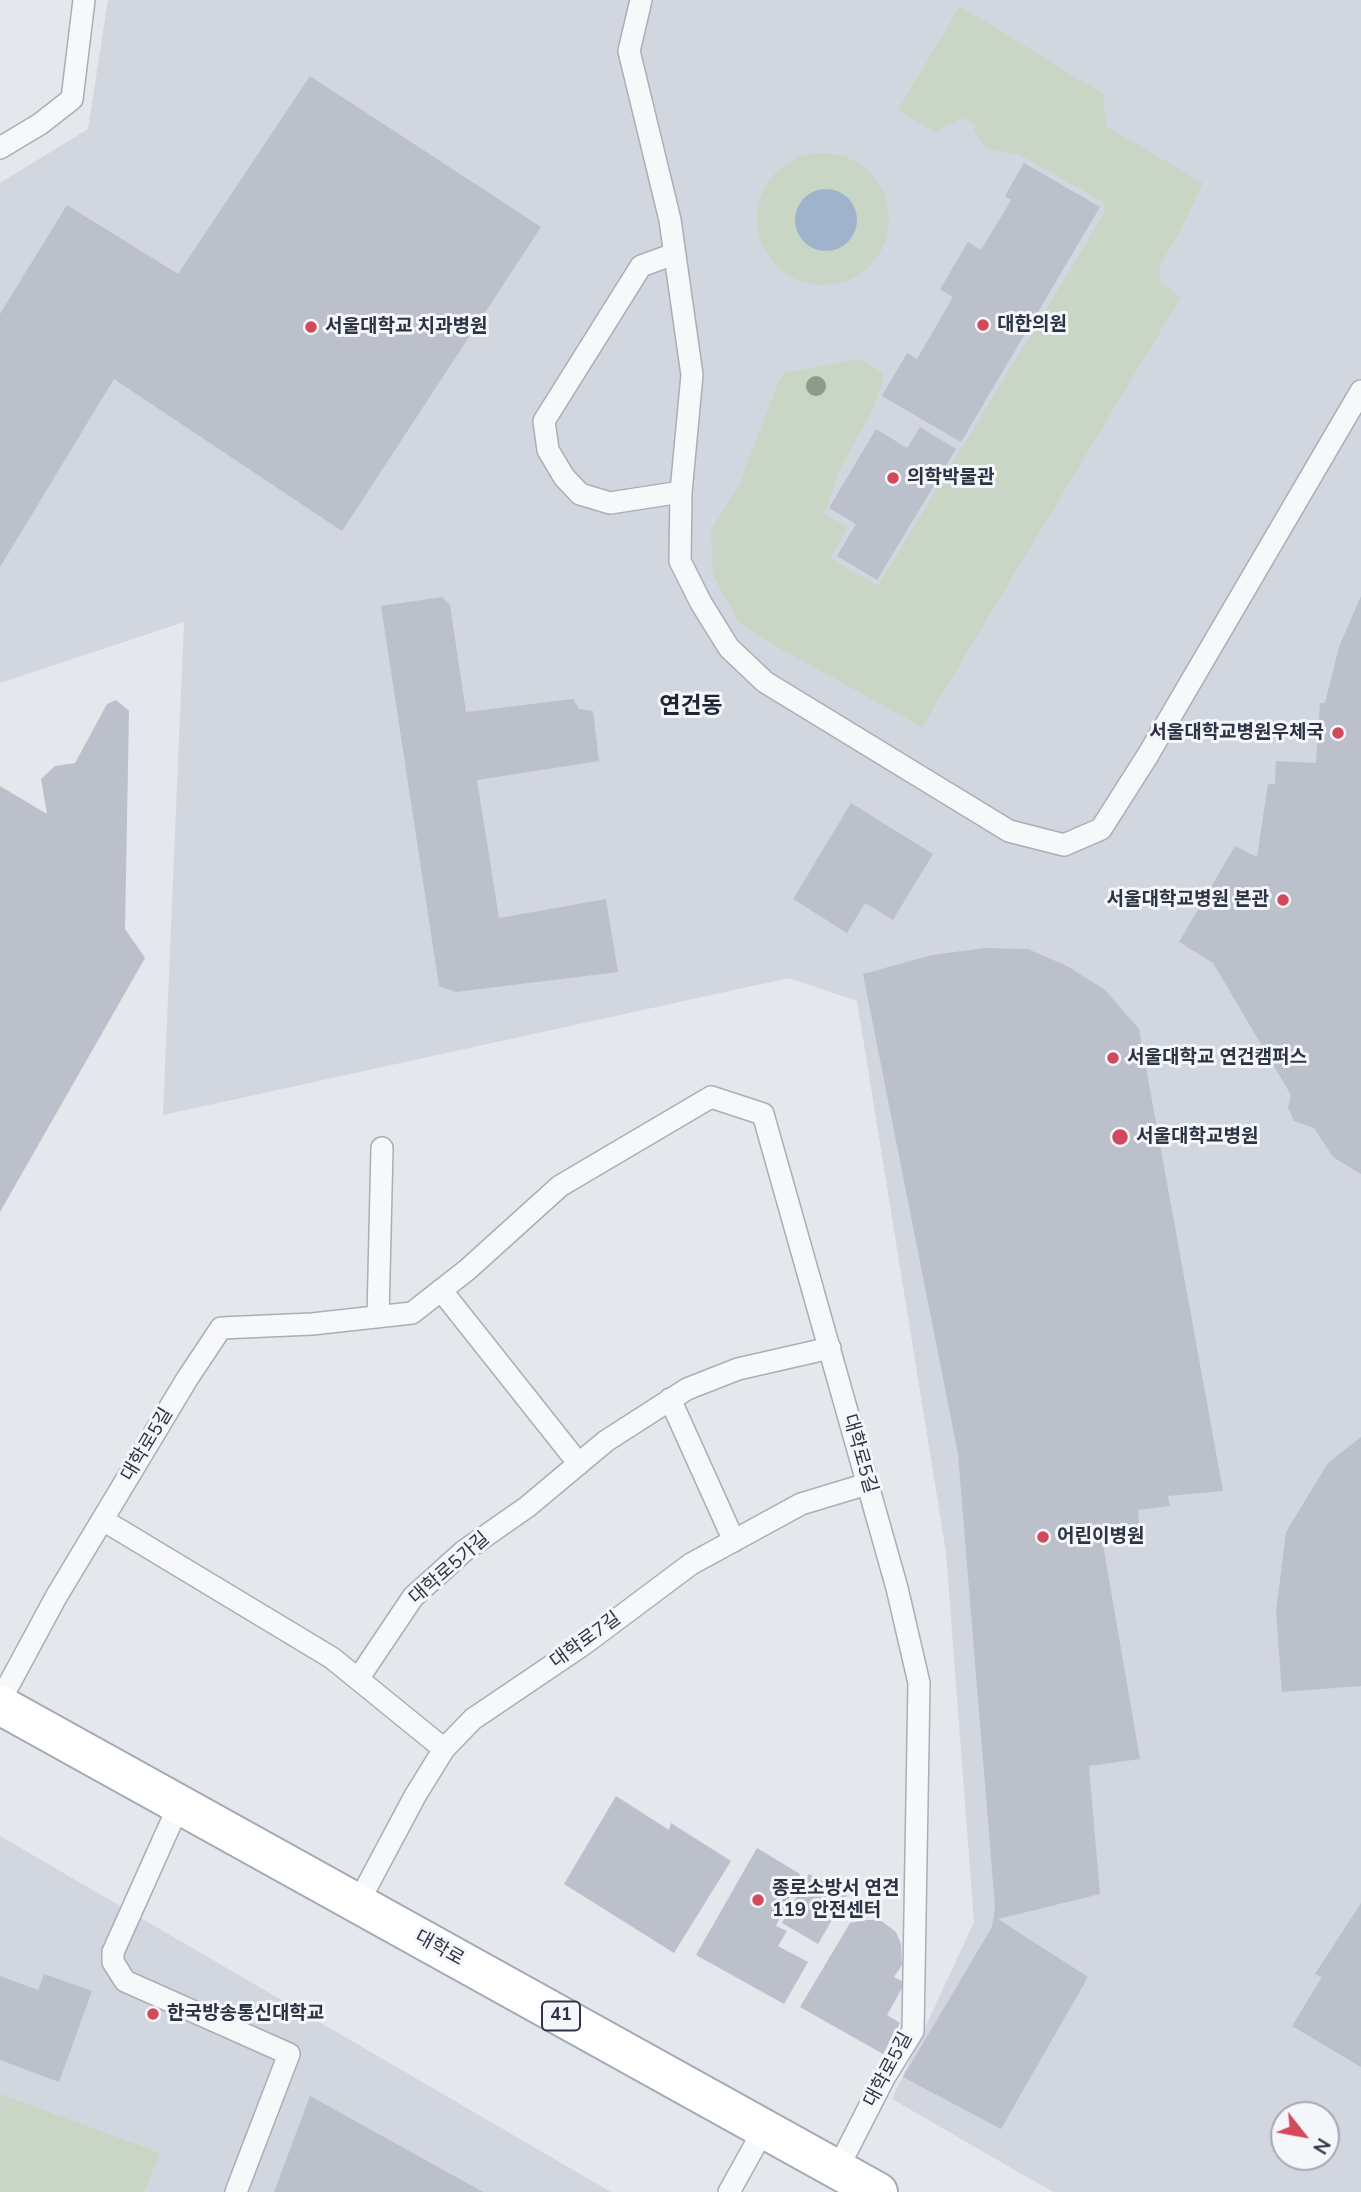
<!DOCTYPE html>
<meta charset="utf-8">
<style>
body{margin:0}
#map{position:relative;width:1361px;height:2192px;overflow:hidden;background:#e4e7ec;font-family:"Nunito Sans",sans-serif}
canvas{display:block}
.north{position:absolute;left:1270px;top:2101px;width:70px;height:70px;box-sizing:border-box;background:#f4f6f9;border:2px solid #a4a8b1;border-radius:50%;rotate:121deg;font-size:19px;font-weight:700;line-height:28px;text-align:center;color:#2b3445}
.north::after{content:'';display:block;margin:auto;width:24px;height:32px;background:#d1495b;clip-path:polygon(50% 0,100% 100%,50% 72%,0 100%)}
</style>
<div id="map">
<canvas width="1361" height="2192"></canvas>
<div class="north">N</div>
</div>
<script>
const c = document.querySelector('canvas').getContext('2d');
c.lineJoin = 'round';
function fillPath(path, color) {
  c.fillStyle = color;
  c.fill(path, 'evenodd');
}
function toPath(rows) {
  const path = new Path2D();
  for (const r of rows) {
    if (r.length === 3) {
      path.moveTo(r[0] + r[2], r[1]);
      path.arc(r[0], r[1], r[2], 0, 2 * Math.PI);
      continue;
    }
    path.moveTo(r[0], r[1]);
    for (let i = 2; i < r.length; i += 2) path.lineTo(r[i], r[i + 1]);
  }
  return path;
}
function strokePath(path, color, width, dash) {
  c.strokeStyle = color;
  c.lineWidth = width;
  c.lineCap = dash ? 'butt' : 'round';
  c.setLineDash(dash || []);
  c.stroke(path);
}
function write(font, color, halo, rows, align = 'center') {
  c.font = font + ' "Nunito Sans","Noto Sans KR",sans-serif';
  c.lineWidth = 6;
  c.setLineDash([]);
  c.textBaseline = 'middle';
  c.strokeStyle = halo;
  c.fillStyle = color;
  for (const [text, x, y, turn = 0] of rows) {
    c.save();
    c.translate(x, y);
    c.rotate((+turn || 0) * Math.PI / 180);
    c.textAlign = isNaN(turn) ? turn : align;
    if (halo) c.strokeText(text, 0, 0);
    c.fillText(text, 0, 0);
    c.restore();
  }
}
fillPath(toPath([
 [108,0,1361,0,1361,2192,1053,2192,892,2099,974,1922,946,1552,857,1001,789,978,163,1115,184,622,0,683,0,183,88,129],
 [1284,2115,1326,2115,1326,2157,1284,2157],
 [0,1836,611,2192,0,2192]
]), '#d2d6de');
fillPath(toPath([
 [960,6,1103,94,1106,126,1203,183,1182,227,1159,267,1161,283,1181,297,922,727,781,649,739,622,713,576,711,530,739,485,777,385,785,373,858,359,882,372,883,381,873,409,841,467,824,514,848,527,830,558,878,586,1105,212,1103,202,1018,154,986,148,973,130,978,126,961,118,935,132,898,110],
 [823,219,66],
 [0,2094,160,2153,144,2192,0,2192]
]), '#c9d6c5');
fillPath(toPath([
 [826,220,31]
]), '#9fb4cc');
fillPath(toPath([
 [310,76,541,227,342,531,114,379,0,567,0,314,67,205,178,274],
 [1024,163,1100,207,961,442,882,396,907,353,917,359,953,297,940,289,968,242,981,250,1011,200,1005,196],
 [920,427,956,449,877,580,837,556,856,524,829,508,876,429,907,448],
 [1361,596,1361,1174,1333,1157,1314,1128,1294,1121,1288,1108,1291,1095,1213,963,1179,942,1235,846,1257,857,1268,784,1275,784,1276,761,1316,763,1320,703,1325,703,1339,647],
 [442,597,450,605,466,712,573,699,579,709,593,711,599,761,477,780,499,918,606,899,618,972,456,992,439,986,381,606],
 [116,700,129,711,125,929,145,958,0,1212,0,786,47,814,41,779,55,766,75,763,107,704],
 [851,803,933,854,893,920,865,903,847,933,793,899],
 [985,948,1028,949,1067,966,1105,990,1139,1029,1223,1491,1168,1496,1170,1506,1138,1510,1140,1535,1102,1539,1140,1759,1089,1766,1100,1894,998,1919,1088,1977,1001,2129,903,2077,992,1927,995,1907,958,1454,863,974,932,955],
 [1361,1437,1361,1686,1282,1692,1276,1612,1286,1532,1328,1463],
 [616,1796,669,1830,671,1823,731,1861,674,1953,564,1884],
 [757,1848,800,1874,776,1926,787,1931,778,1946,808,1962,784,2004,696,1955],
 [809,1874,847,1894,818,1944,782,1923],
 [1361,1903,1361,2067,1292,2026,1322,1977,1315,1974],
 [866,1920,880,1920,896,1932,901,1944,902,1965,894,1977,905,1983,887,2015,900,2023,883,2054,800,2007,850,1923],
 [44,1974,92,1991,59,2082,0,2060,0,1976,38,1990],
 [310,2096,483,2192,274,2192]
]), '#bbc0ca');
const lane = toPath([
 [641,0,629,51,670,220,692,375,681,492,680,561,701,603,729,648,765,682,1009,831,1064,845,1101,829,1148,755,1361,391],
 [0,148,40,124,72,99,84,0],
 [674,254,641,266,544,421,548,450,564,477,580,494,610,503,681,492],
 [441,1290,579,1464],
 [378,1317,382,1148],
 [670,1399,734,1541],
 [103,1520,332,1658,444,1749],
 [358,1679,413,1597,464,1551,527,1507,606,1441,687,1389,738,1369,830,1348],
 [0,1701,56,1597,187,1379,221,1328,312,1324,412,1313,467,1270,560,1186,711,1097,763,1114,897,1588,919,1683,913,2031,884,2078,837,2170],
 [179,1805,118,1941,113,1952,113,1962,125,1981,289,2054,236,2192],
 [358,1903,415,1796,444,1749,473,1719,584,1644,691,1564,801,1504,867,1484],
 [729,2192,764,2129]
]);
const primary = toPath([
 [0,1705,878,2192]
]);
strokePath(lane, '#a9aeb7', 24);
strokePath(primary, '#a3abb8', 42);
strokePath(lane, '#f7f8fa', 21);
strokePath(primary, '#fff', 38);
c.fillStyle = '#899d89';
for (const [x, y] of [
 [816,386]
]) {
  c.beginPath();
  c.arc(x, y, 10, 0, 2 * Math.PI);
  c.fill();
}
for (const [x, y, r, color] of [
 [983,325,7,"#d1495b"],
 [311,327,7,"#d1495b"],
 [893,478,7,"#d1495b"],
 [1338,733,7,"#d1495b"],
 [1283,900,7,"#d1495b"],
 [1113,1058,7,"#d1495b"],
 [1120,1137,9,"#d1495b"],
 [1043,1537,7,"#d1495b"],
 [758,1900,7,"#d1495b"],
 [153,2014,7,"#d1495b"]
]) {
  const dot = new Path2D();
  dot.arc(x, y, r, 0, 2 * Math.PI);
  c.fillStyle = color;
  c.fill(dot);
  strokePath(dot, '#f4f6f9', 2.5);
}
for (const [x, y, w] of [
 [561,2016,38]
]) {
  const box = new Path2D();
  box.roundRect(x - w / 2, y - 14.5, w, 29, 5);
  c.fillStyle = '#f4f6f9';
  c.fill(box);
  strokePath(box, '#2b3445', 2);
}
write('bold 18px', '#2b3445', null, [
 ["41",561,2016]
]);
write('bold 19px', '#2b3445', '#f4f6f9', [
 ["대한의원",997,325],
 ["서울대학교 치과병원",325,327],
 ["의학박물관",907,478],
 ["서울대학교병원우체국",1324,733,"right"],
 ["서울대학교병원 본관",1269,900,"right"],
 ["서울대학교 연건캠퍼스",1127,1058],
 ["서울대학교병원",1136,1137],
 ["어린이병원",1057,1537],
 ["종로소방서 연견",772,1889],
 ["119 안전센터",772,1911],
 ["한국방송통신대학교",167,2014]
], 'left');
write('19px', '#2b3445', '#f4f6f9', [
 ["대학로5길",148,1445,-59],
 ["대학로5길",859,1454,74],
 ["대학로5가길",450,1569,-41],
 ["대학로7길",586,1641,-36],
 ["대학로",439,1949,29],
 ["대학로5길",889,2070,-62]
]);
write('bold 23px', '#1d2536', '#f4f6f9', [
 ["연건동",691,707]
]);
</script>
